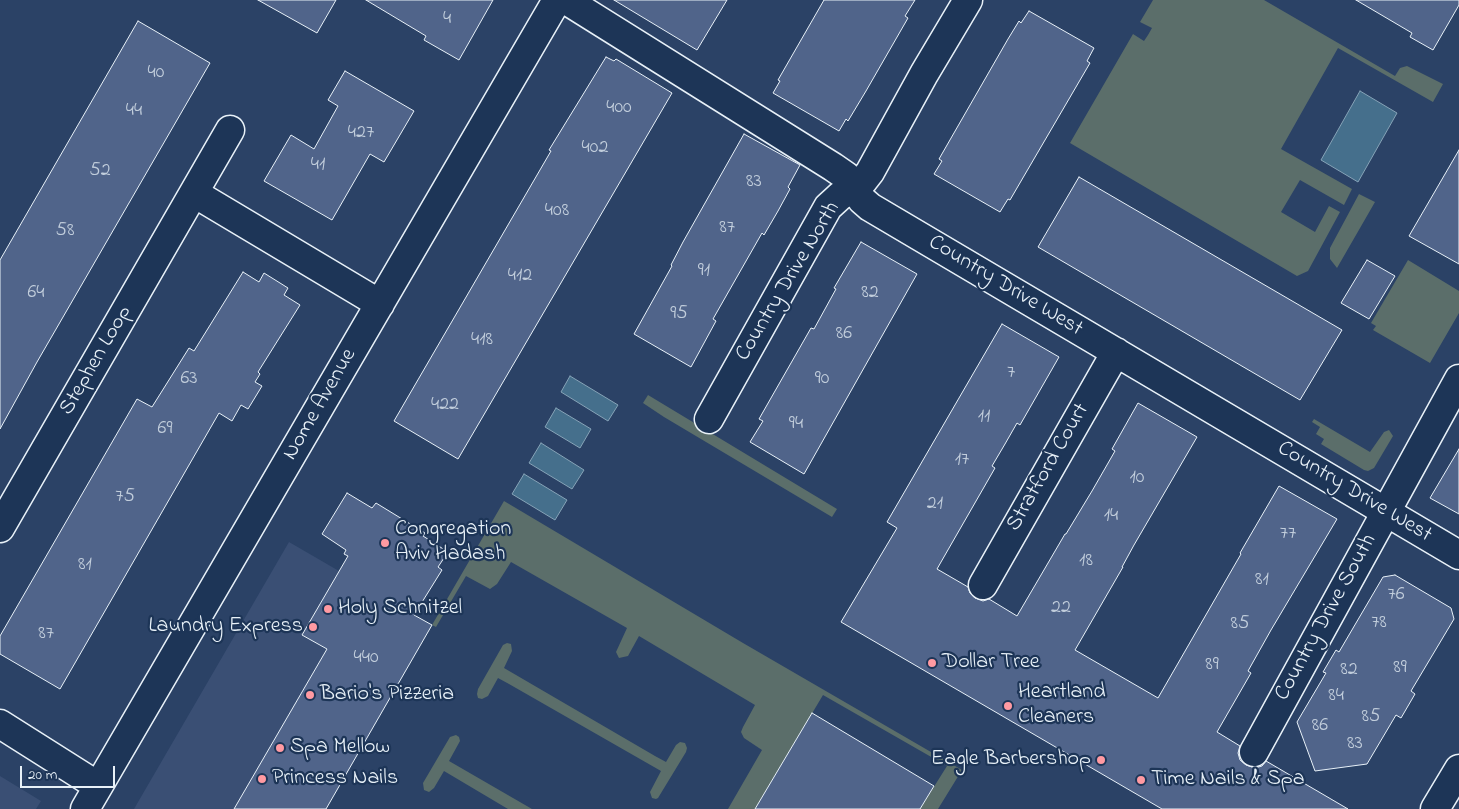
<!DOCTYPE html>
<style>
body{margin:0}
#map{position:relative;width:1459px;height:809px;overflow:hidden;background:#2b4266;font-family:"Indie Flower",sans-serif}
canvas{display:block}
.scale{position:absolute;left:20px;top:766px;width:95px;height:22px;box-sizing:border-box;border:2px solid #e8f1f8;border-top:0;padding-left:6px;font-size:15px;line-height:18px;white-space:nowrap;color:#e8f1f8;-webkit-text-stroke:4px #1d3557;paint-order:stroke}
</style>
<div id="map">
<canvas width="1459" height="809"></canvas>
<div class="scale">20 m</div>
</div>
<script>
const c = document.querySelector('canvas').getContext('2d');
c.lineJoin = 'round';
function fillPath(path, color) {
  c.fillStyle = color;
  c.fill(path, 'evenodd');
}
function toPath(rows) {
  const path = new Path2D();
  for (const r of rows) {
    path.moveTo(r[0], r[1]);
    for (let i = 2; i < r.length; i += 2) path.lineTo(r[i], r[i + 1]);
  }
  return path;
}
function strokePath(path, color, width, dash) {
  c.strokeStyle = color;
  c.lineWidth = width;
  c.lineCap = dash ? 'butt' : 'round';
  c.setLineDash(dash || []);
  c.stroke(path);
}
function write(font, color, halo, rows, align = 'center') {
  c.font = font + ' "Indie Flower",sans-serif';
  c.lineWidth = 4.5;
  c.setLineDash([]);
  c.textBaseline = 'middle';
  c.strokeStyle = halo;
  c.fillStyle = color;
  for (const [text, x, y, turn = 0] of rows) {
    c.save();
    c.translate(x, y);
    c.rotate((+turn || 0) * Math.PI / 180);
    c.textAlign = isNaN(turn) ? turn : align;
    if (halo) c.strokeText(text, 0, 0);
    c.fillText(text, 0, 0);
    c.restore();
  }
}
fillPath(toPath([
 [289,542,432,625,326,809,134,809],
 [0,776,41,801,36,809,0,809]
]), '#3a4f74');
fillPath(toPath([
 [1153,0,1264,0,1395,76,1400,68,1407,66,1443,84,1433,102,1338,48,1281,149,1352,189,1344,205,1300,180,1281,212,1315,232,1329,206,1340,212,1308,271,1297,276,1070,143,1133,34,1144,41,1148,35,1152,28,1140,22],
 [1359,194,1375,202,1337,268,1330,259,1330,248],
 [1408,260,1459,291,1459,313,1430,363,1373,330,1376,326,1371,323],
 [648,395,837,509,832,517,664,417,643,403],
 [1314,419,1370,452,1384,432,1389,430,1393,436,1374,468,1368,471,1364,470,1321,444,1324,439,1316,434,1320,427,1312,422],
 [504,501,743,643,962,770,938,809,920,809,947,766,823,695,755,809,728,809,762,750,744,738,741,732,743,727,755,705,639,636,628,656,619,658,616,652,627,628,511,562,497,584,490,589,466,576,436,627,432,625],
 [507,643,511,644,512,651,504,668,655,756,666,762,676,745,680,742,685,743,687,748,686,752,658,798,656,799,652,798,650,792,661,771,509,684,498,678,488,696,482,699,478,698,477,694,478,689,503,645],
 [456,735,459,737,460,741,449,761,532,809,508,809,444,771,434,788,429,792,424,790,423,783,450,737]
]), '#5b6e6a');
const water = toPath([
 [1360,91,1397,113,1358,182,1321,160,1360,91],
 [570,376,618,405,608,421,561,392,570,376],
 [556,408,591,429,580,448,545,427,556,408],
 [541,443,584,470,572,489,529,463,541,443],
 [524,474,567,500,555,520,512,494,524,474]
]);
fillPath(water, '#456f8c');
strokePath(water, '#86a3b7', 1);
const building = toPath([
 [258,0,336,0,317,33,258,0],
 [366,0,493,0,459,60,424,40,426,36,366,0],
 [614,0,727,0,697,50,614,0],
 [824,0,915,0,905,16,908,18,866,91,848,121,846,119,839,131,773,93,780,81,778,80,824,0],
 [1356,0,1459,0,1459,5,1433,50,1410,37,1412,33,1356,0],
 [1029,11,1094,48,1087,61,1090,63,1024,176,1010,200,1008,199,1000,212,934,174,942,161,939,159,1008,39,1019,21,1021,23,1029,11],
 [138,21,210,63,37,362,0,429,0,260,138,21],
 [606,57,614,61,616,59,672,93,458,459,394,421,551,151,549,150,606,57],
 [345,71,414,111,384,162,370,154,332,220,264,181,291,135,314,149,338,106,328,100,345,71],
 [744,134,800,165,788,187,790,189,778,211,764,235,762,233,713,319,716,321,691,367,634,334,672,266,671,265,683,242,744,134],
 [1459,150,1459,264,1409,236,1459,150],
 [1079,177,1342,330,1300,400,1038,247,1079,177],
 [861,242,917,274,804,474,750,442,763,421,759,419,811,328,814,329,836,289,834,288,861,242],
 [1367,260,1395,276,1369,319,1341,303,1367,260],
 [243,272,259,282,264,273,288,288,284,295,300,305,258,372,260,374,255,382,262,386,248,409,241,405,232,421,219,413,60,689,0,654,0,636,137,399,152,407,189,348,194,351,243,272],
 [1002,324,1059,357,1020,425,1017,423,1005,444,992,466,995,468,937,569,968,587,970,593,975,598,983,601,989,599,1017,616,1065,534,1066,534,1092,491,1115,451,1112,449,1138,403,1197,437,1134,545,1122,567,1123,567,1075,650,1158,698,1241,554,1240,553,1279,486,1337,519,1271,630,1248,671,1251,673,1217,732,1240,746,1238,753,1240,760,1246,765,1255,768,1262,766,1266,761,1348,809,1162,809,841,622,897,528,887,522,1002,324],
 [1459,449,1459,514,1430,498,1459,449],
 [347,493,372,508,376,503,425,533,423,536,448,552,438,567,442,570,414,615,432,625,326,809,234,809,327,649,302,635,348,556,344,554,346,550,322,534,347,493],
 [1395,575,1451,608,1454,619,1411,691,1415,694,1401,718,1396,715,1367,764,1315,771,1297,722,1326,673,1323,672,1336,650,1339,652,1383,577,1395,575],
 [812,713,934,786,920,809,755,809,812,713]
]);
fillPath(building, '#50648a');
strokePath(building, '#e8f1f8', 1);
const minor = toPath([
 [566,0,833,167,846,176,855,187,862,200,870,207,1459,555],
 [194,193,380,304],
 [709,419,828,207,840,196,863,181,870,172,924,74,968,0],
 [0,528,230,130],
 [983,585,1116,352],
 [0,724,98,786],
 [1254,752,1459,379],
 [85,809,557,0],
 [1435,809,1459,769]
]);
strokePath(minor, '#e8f1f8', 31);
strokePath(minor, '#1d3557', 28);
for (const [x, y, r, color] of [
 [385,543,5,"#ff9aa2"],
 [328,609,5,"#ff9aa2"],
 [313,627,5,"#ff9aa2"],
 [932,663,5,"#ff9aa2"],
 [310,695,5,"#ff9aa2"],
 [1008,706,5,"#ff9aa2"],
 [280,748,5,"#ff9aa2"],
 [1101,760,5,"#ff9aa2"],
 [262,779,5,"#ff9aa2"],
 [1141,780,5,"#ff9aa2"]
]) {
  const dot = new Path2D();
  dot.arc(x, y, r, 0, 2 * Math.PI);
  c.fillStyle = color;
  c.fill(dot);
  strokePath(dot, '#1d3557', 2);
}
write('20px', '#c2cedc', null, [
 ["4",447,20],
 ["40",156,74],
 ["400",619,109],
 ["44",134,112],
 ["427",361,134],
 ["402",595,149],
 ["41",318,166],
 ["52",100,172],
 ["83",754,183],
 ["408",557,212],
 ["87",727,229],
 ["58",65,232],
 ["91",704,272],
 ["412",520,277],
 ["64",36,294],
 ["82",870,294],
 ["95",679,315],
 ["86",844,335],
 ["418",482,341],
 ["7",1011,374],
 ["63",189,380],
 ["90",822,380],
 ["422",445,406],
 ["11",984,418],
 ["94",796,425],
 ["69",165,430],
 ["17",962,461],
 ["10",1137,479],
 ["75",125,498],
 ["21",935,505],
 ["14",1111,517],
 ["77",1288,535],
 ["18",1086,562],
 ["81",85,566],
 ["81",1262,581],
 ["76",1396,596],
 ["22",1061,609],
 ["78",1379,624],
 ["85",1240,625],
 ["87",46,635],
 ["440",366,659],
 ["89",1212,666],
 ["89",1400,669],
 ["82",1349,671],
 ["84",1336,697],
 ["85",1371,718],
 ["86",1320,727],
 ["83",1355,745]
]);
write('22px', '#e8f1f8', '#1d3557', [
 ["Country Drive North",789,282,-59],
 ["Country Drive West",1005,287,31],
 ["Stephen Loop",97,361,-60],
 ["Nome Avenue",321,405,-60],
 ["Stratford Court",1049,468,-60],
 ["Country Drive West",1354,493,31],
 ["Country Drive South",1327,618,-61]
]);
write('22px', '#e8f1f8', '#1d3557', [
 ["Congregation",395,530],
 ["Aviv Hadash",395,555],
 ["Holy Schnitzel",338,609],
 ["Laundry Express",303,627,"right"],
 ["Dollar Tree",942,663],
 ["Heartland",1018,693],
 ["Cleaners",1018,718],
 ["Bario's Pizzeria",320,695],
 ["Spa Mellow",290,748],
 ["Eagle Barbershop",1091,760,"right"],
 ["Princess Nails",272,779],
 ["Time Nails & Spa",1151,780]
], 'left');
</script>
